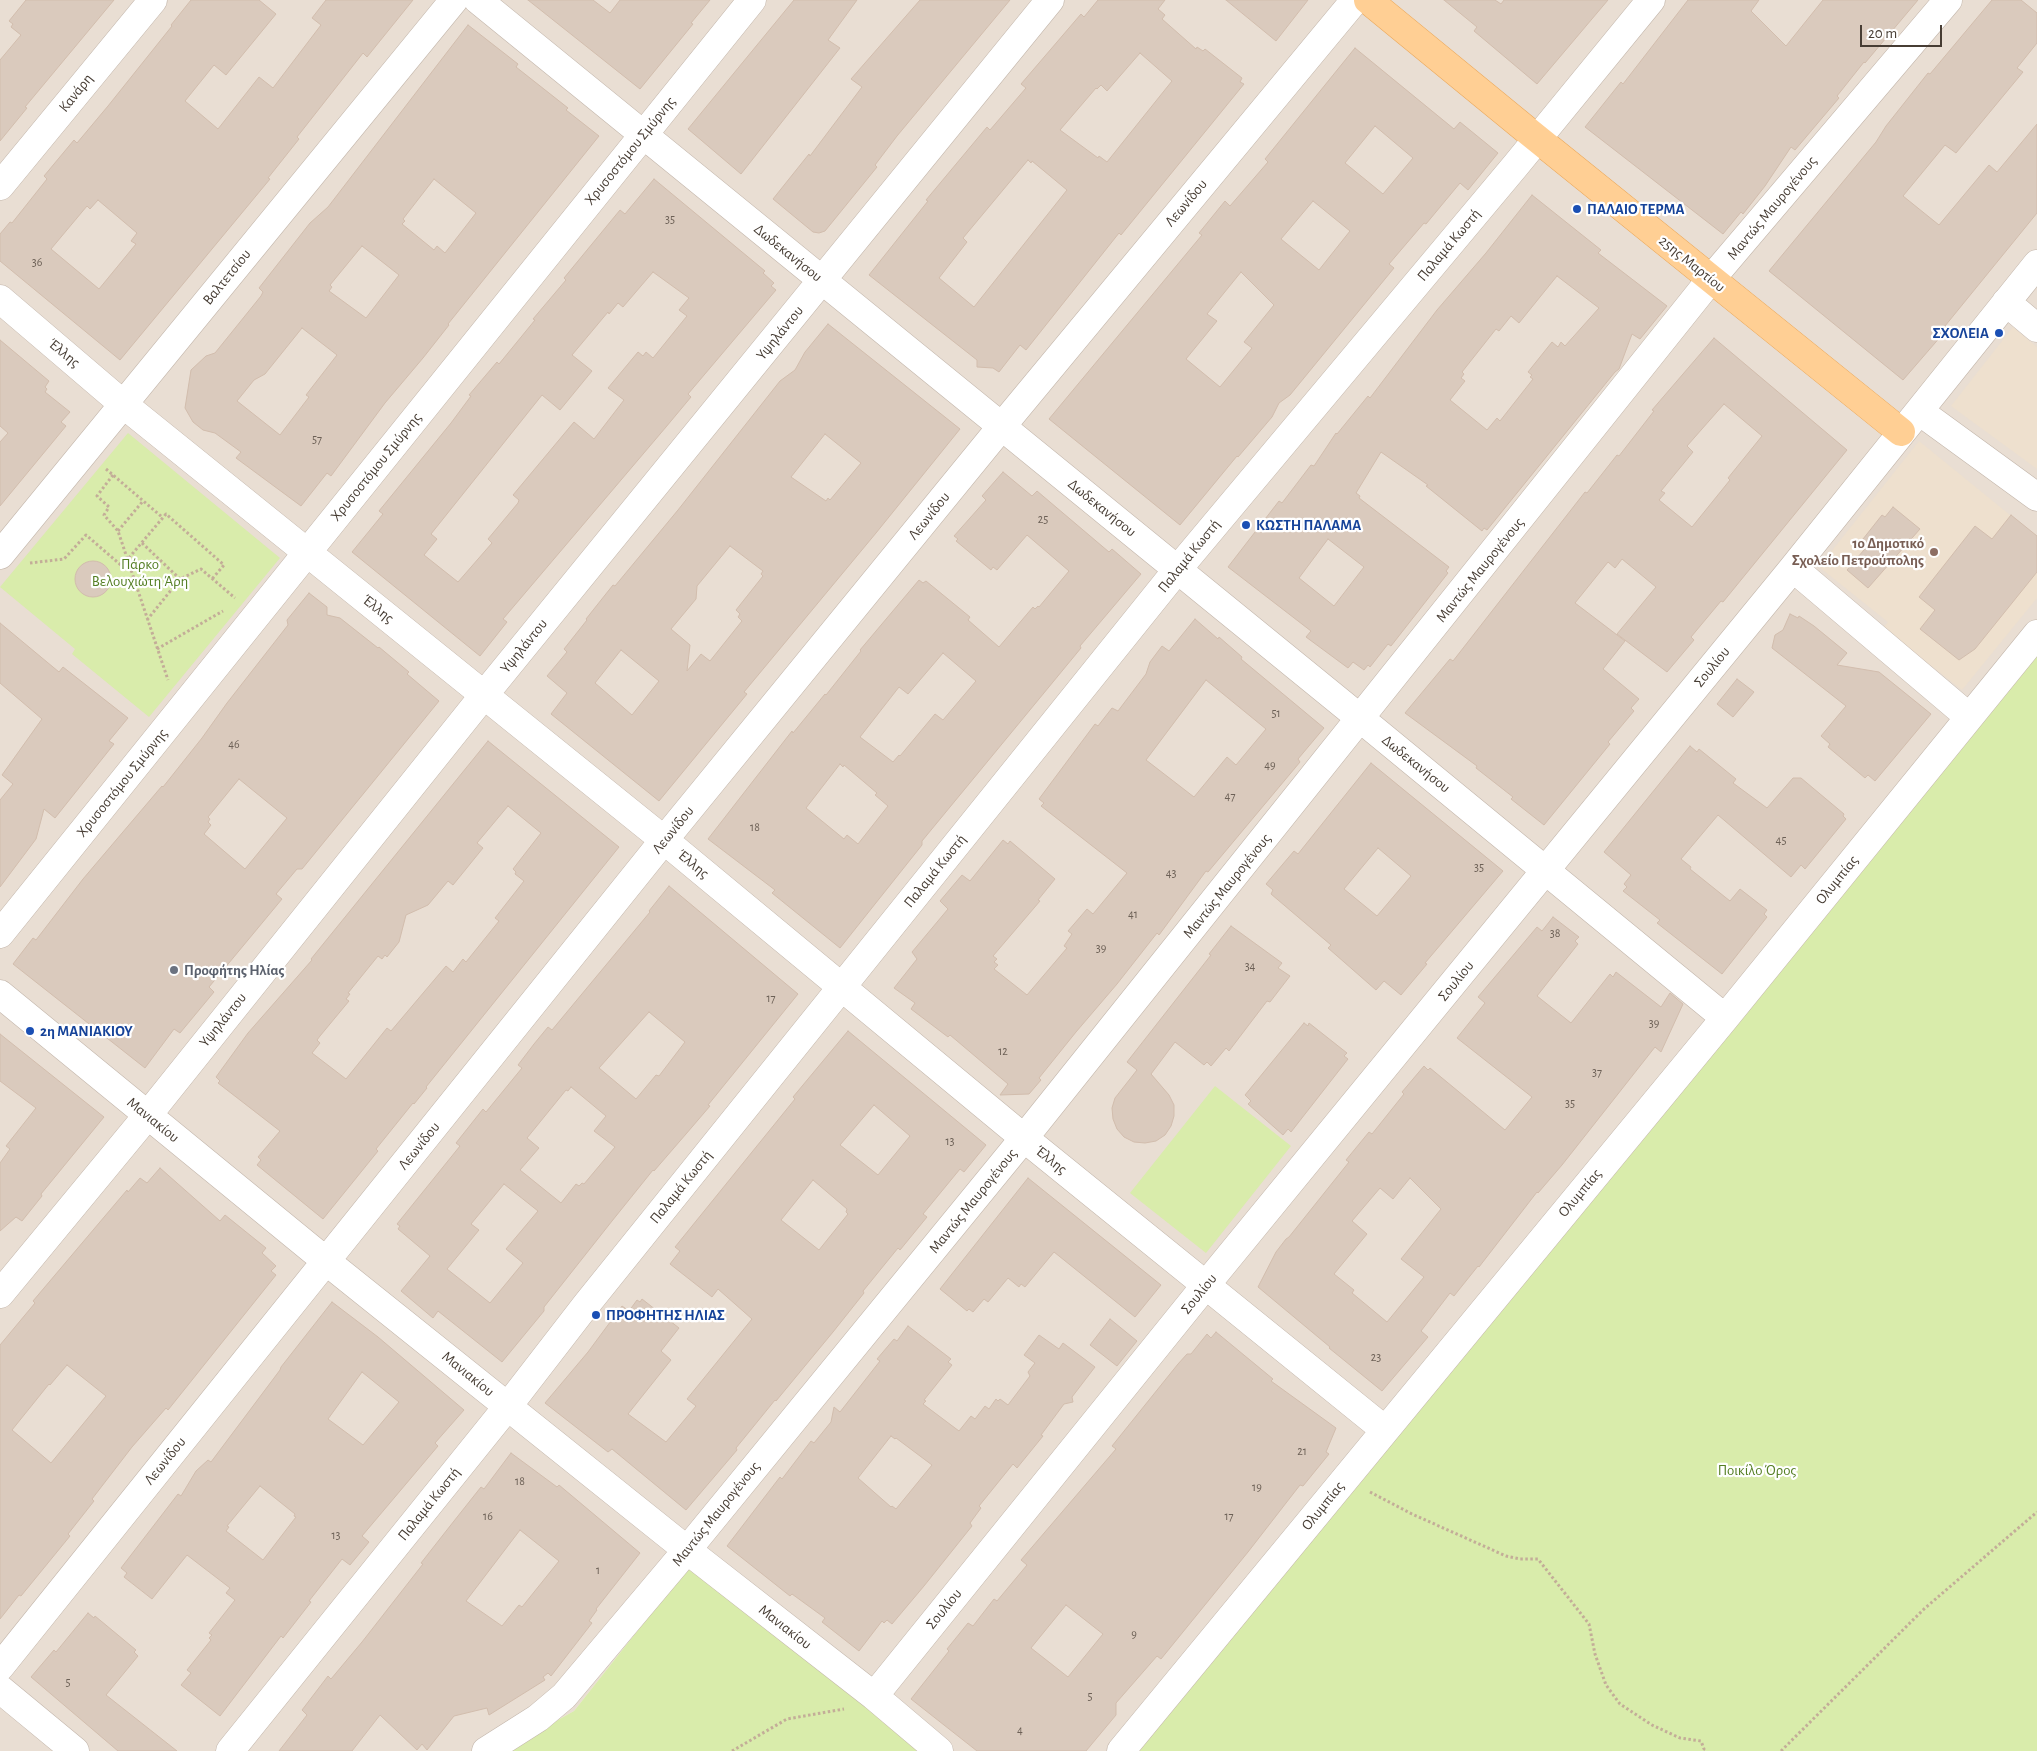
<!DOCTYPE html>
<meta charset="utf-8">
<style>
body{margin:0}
#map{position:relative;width:2037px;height:1751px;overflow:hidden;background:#f4ede6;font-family:"Alegreya Sans",sans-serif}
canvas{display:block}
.scale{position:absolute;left:1860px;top:25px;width:82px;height:22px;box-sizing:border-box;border:2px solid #473d34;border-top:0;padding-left:6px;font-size:15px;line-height:18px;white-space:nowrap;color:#473d34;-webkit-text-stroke:4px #fff;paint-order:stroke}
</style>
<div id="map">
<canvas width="2037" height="1751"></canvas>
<div class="scale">20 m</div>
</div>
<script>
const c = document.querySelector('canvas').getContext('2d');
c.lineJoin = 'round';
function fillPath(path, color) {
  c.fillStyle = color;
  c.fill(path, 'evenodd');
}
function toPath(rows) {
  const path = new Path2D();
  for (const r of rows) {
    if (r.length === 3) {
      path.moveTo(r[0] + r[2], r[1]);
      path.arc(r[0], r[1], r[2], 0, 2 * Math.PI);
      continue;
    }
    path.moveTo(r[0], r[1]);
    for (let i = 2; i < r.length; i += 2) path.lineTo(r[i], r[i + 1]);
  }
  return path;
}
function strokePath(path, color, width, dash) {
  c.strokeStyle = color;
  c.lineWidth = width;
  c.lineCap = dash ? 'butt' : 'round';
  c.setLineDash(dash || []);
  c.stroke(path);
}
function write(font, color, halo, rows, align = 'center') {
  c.font = font + ' "Alegreya Sans",sans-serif';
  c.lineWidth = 4.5;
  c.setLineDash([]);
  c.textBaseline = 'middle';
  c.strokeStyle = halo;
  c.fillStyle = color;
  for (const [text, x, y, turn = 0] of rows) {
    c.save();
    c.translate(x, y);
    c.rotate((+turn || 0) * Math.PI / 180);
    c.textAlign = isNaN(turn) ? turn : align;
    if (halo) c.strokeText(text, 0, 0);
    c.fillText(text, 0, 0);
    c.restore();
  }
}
fillPath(toPath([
 [0,0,2037,0,2037,654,1128,1751,924,1751,688,1567,574,1711,502,1751,0,1751]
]), '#e9ded3');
fillPath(toPath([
 [2013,327,2037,347,2037,469,1951,406],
 [1919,441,2037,537,2037,598,1962,690,1883,628,1888,622,1819,567]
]), '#eee0ce');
fillPath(toPath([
 [128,433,280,558,149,717,72,654,75,649,0,587],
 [2037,654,2037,1751,1128,1751],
 [1215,1086,1291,1146,1206,1253,1130,1193],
 [688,1567,924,1751,510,1751,522,1740,574,1711]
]), '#d9ecab');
const building = toPath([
 [26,0,114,0,25,107,27,108,0,141,0,60,21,35,11,27,13,24,9,21,26,0],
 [191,0,259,0,276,14,226,75,214,65,185,101,218,129,259,77,273,88,321,25,312,18,326,0,413,0,367,57,363,53,297,137,299,139,268,178,270,179,120,360,0,261,0,234,10,222,12,223,47,179,44,176,74,140,77,143,108,106,172,26,171,25,191,0],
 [98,200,137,233,131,241,136,244,99,289,51,249,87,206,90,209,98,200],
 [528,0,593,0,610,13,620,0,710,0,691,23,693,24,640,89,528,0],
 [794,0,857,0,828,40,840,48,741,174,688,129,794,0],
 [920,0,1010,0,897,136,875,165,877,167,825,231,819,233,813,232,773,199,809,154,810,156,862,87,851,79,920,0],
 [1098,0,1165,0,1158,9,1165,15,1162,19,1196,49,1197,47,1203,51,1205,49,1242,78,1240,82,1244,84,1121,235,1119,233,1026,350,1020,345,999,372,993,368,977,367,977,360,869,275,928,201,926,200,987,127,990,130,1026,88,1021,84,1081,14,1084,17,1098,0],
 [1140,53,1172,81,1107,162,1099,156,1098,158,1060,130,1096,88,1097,89,1101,85,1107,91,1140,53],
 [1028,160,1031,163,1032,161,1067,190,974,307,939,278,967,242,963,238,1028,160],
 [1226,0,1308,0,1276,41,1226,0],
 [1444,0,1495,0,1501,4,1504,0,1608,0,1537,84,1474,31,1477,27,1444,0],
 [1688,0,1759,0,1751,11,1786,46,1823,0,1918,0,1865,63,1864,62,1837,96,1839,98,1795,150,1791,147,1765,186,1743,214,1741,212,1723,234,1585,127,1621,82,1623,84,1688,0],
 [1992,0,2021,0,2037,13,2037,43,2017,68,2023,72,1956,153,1945,145,1903,196,1939,225,1989,165,1997,172,2037,124,2037,213,1945,326,1948,328,1903,380,1769,271,1876,142,1886,126,1928,73,1930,74,1992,0],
 [468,25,518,64,516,67,568,108,566,110,599,136,448,324,449,325,423,358,385,403,331,476,327,473,301,506,236,458,241,452,215,433,203,430,193,422,185,408,191,370,206,356,215,353,261,296,263,292,259,288,310,223,328,207,468,25],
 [434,179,476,213,445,253,437,246,434,250,402,224,405,221,403,219,434,179],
 [362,246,399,275,366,318,329,291,332,287,330,285,362,246],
 [302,328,337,355,306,395,309,397,280,435,237,401,254,380,265,374,302,328],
 [1355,48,1454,129,1460,122,1498,153,1468,190,1460,183,1426,224,1424,223,1389,264,1394,268,1290,395,1279,403,1272,417,1238,457,1237,456,1180,525,1049,419,1202,235,1199,233,1225,201,1230,206,1268,162,1265,159,1355,48],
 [1375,126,1413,158,1383,194,1345,163,1375,126],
 [1313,201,1350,231,1319,270,1281,239,1313,201],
 [1241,272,1274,305,1244,342,1252,348,1220,387,1186,359,1217,321,1207,314,1241,272],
 [654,179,765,271,763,273,774,283,771,286,776,290,688,394,691,397,666,427,503,619,507,622,480,656,352,552,383,514,379,511,451,423,471,396,469,395,497,362,499,364,535,320,533,319,566,280,564,278,620,210,625,214,654,179],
 [653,272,689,298,679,310,687,316,653,358,646,352,643,356,638,352,608,388,624,400,594,439,574,422,513,495,519,500,518,503,488,539,492,543,458,582,424,555,437,539,431,534,542,395,560,410,592,371,572,355,608,312,609,314,618,303,623,307,653,272],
 [1532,195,1601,250,1598,253,1667,306,1640,339,1632,334,1619,369,1615,372,1487,530,1484,528,1482,531,1426,486,1428,485,1381,452,1356,493,1360,496,1359,498,1449,567,1446,571,1448,573,1391,646,1388,644,1370,667,1368,665,1364,670,1353,662,1348,668,1306,637,1311,631,1228,567,1279,501,1282,503,1311,465,1314,466,1336,433,1337,434,1368,396,1370,398,1437,310,1486,253,1532,195],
 [1557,276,1599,308,1565,346,1561,342,1558,347,1552,342,1528,372,1532,375,1530,377,1533,379,1500,421,1497,418,1487,430,1450,400,1465,381,1461,378,1464,374,1462,372,1496,329,1499,331,1511,316,1519,323,1557,276],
 [1328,539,1364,567,1334,606,1299,578,1328,539],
 [828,324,960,429,876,533,744,692,747,694,659,801,551,714,567,693,547,676,567,652,564,649,587,620,586,619,613,585,615,586,678,510,780,381,795,370,805,352,828,324],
 [825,434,861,463,830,500,828,498,826,501,791,477,825,434],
 [730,546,763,571,761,574,763,576,736,610,740,614,738,617,742,621,710,661,701,654,687,671,690,645,671,629,696,599,697,586,730,546],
 [621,650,659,681,632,715,595,683,621,650],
 [1714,338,1847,450,1723,602,1721,601,1691,637,1694,640,1667,672,1617,634,1656,587,1622,559,1615,568,1608,562,1575,603,1625,641,1603,669,1639,699,1631,708,1634,711,1608,742,1610,744,1544,825,1511,799,1513,797,1476,768,1477,766,1405,713,1450,659,1453,661,1585,492,1587,493,1617,455,1619,456,1654,411,1652,410,1714,338],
 [1724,404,1762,436,1728,478,1730,480,1692,527,1659,500,1665,493,1661,491,1693,452,1687,446,1724,404],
 [0,340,49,381,45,387,47,389,45,392,70,412,61,422,66,426,0,506,0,442,8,433,0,426,0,340],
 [1003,472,1032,496,1037,491,1109,552,1112,549,1141,574,1080,646,1081,648,922,841,922,845,840,948,772,893,775,890,708,839,792,731,793,733,825,694,826,695,861,651,860,650,919,580,923,583,926,581,970,617,968,620,999,647,1033,607,1035,609,1038,606,1039,607,1069,571,1027,535,997,570,993,567,991,570,956,541,958,539,954,536,986,500,982,496,1003,472],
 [943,653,976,681,943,720,935,714,900,756,899,755,893,762,860,737,899,687,908,694,943,653],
 [840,764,843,767,844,765,877,793,875,795,888,806,858,844,847,835,844,839,806,808,840,764],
 [1893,507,1920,529,1868,588,1847,570,1869,544,1863,539,1882,515,1885,517,1893,507],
 [2011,515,2037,536,2037,572,1975,649,1959,660,1920,629,1935,610,1919,597,1975,526,1992,539,2011,515],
 [93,579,18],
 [309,593,327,607,327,615,340,618,378,648,379,647,409,672,407,674,439,701,302,869,297,869,276,894,282,899,209,987,214,992,180,1033,174,1029,145,1068,13,964,33,938,36,940,83,879,162,786,163,787,202,738,227,703,288,625,287,620,309,593],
 [239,779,287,818,245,869,204,834,211,825,208,822,210,819,208,817,239,779],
 [1790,614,1798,618,1799,616,1814,626,1847,653,1837,665,1879,672,1931,714,1875,781,1868,775,1865,778,1828,747,1830,744,1821,736,1846,706,1772,648,1775,635,1783,630,1790,614],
 [1195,619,1218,639,1219,637,1242,657,1241,659,1324,728,1298,759,1300,762,1208,872,1206,871,1159,935,1157,933,1117,984,1076,1032,1039,1078,1041,1080,1029,1094,1000,1095,1008,1084,950,1035,948,1037,911,1009,915,1003,894,988,917,959,912,952,948,909,940,901,962,875,970,881,1003,840,1008,844,1010,841,1055,879,1038,900,1040,901,993,956,997,959,994,962,998,965,994,969,1027,995,1067,948,1064,946,1072,934,1068,931,1087,909,1093,914,1127,873,1041,806,1044,803,1039,799,1095,724,1098,726,1112,708,1118,711,1146,674,1150,662,1162,646,1169,651,1195,619],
 [1206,680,1266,729,1236,765,1227,757,1194,797,1146,760,1206,680],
 [0,623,59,672,63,667,128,718,109,741,114,744,55,818,44,809,36,839,0,887,0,800,13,784,2,775,42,719,0,683,0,623],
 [1737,679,1754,692,1733,717,1717,704,1737,679],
 [488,741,619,847,426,1087,427,1088,414,1104,413,1103,376,1149,378,1151,323,1219,257,1165,261,1160,258,1157,280,1131,218,1083,220,1081,216,1077,248,1033,312,960,311,959,488,741],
 [508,806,541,833,513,869,516,872,515,874,524,881,495,918,499,921,466,962,463,959,453,972,446,966,391,1031,387,1028,346,1079,312,1053,320,1043,317,1040,320,1036,349,1001,346,999,350,994,348,993,378,956,382,959,385,955,387,957,399,942,406,915,428,905,448,881,453,885,483,848,477,843,508,806],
 [1690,746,1697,752,1699,749,1736,779,1733,783,1767,808,1793,778,1801,778,1844,814,1843,816,1846,819,1805,869,1801,865,1791,877,1718,815,1681,859,1691,867,1690,869,1730,901,1740,889,1767,910,1764,914,1767,917,1722,974,1657,923,1660,920,1623,891,1627,887,1624,884,1631,875,1604,852,1690,746],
 [1371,763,1503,871,1425,963,1427,964,1401,995,1384,981,1376,990,1328,948,1331,945,1271,894,1273,890,1266,884,1294,851,1298,854,1371,763],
 [1378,848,1411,876,1377,916,1344,889,1378,848],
 [669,886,798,994,708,1105,710,1106,686,1134,654,1171,653,1170,612,1221,544,1307,544,1311,502,1362,438,1311,433,1318,401,1291,430,1256,398,1229,400,1226,397,1224,460,1146,456,1143,483,1109,486,1112,522,1068,518,1065,534,1044,548,1027,552,1030,650,912,649,911,669,886],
 [649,1012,685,1042,659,1076,656,1075,636,1099,599,1068,649,1012],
 [571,1087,606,1116,594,1131,615,1147,584,1184,582,1183,579,1186,576,1184,561,1203,520,1170,539,1148,527,1138,566,1090,568,1091,571,1087],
 [504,1184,538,1211,506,1249,523,1263,490,1303,447,1269,479,1230,471,1224,504,1184],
 [1553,917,1579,937,1575,941,1578,944,1537,996,1571,1023,1610,974,1613,977,1616,972,1661,1007,1670,993,1683,1004,1661,1052,1655,1047,1562,1165,1538,1193,1537,1192,1479,1267,1478,1266,1454,1296,1450,1293,1421,1331,1428,1337,1382,1391,1329,1348,1330,1347,1258,1287,1276,1252,1286,1239,1289,1237,1349,1162,1346,1160,1369,1132,1372,1134,1404,1094,1402,1092,1424,1066,1428,1070,1430,1068,1505,1130,1532,1097,1457,1038,1485,1003,1478,997,1537,927,1542,931,1553,917],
 [1410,1178,1441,1209,1401,1259,1424,1277,1387,1322,1352,1293,1354,1290,1334,1274,1367,1234,1352,1221,1380,1188,1393,1199,1410,1178],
 [1231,926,1282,963,1278,968,1290,976,1270,1002,1267,1001,1229,1051,1226,1048,1211,1066,1207,1062,1204,1065,1175,1042,1151,1074,1169,1095,1174,1105,1174,1116,1171,1126,1165,1135,1156,1141,1145,1143,1134,1142,1124,1137,1117,1129,1113,1119,1112,1108,1115,1098,1137,1070,1127,1062,1211,955,1209,954,1231,926],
 [1304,1023,1308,1026,1309,1023,1347,1053,1344,1056,1348,1059,1291,1132,1288,1129,1283,1135,1248,1104,1251,1101,1245,1095,1304,1023],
 [848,1031,986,1145,964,1172,960,1169,923,1214,927,1217,900,1250,898,1248,863,1291,864,1293,833,1332,776,1401,775,1400,736,1448,737,1450,686,1510,612,1449,608,1452,545,1403,588,1352,622,1306,629,1311,637,1300,640,1302,642,1299,679,1328,661,1351,671,1360,628,1414,666,1442,696,1406,687,1399,752,1319,718,1289,712,1297,670,1264,680,1251,675,1247,795,1099,793,1097,848,1031],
 [874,1105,910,1136,878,1175,840,1145,874,1105],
 [813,1180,847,1209,846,1212,848,1214,819,1250,781,1220,813,1180],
 [0,1034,104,1117,41,1194,42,1196,22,1221,16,1217,0,1231,0,1163,10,1149,6,1146,36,1108,0,1081,0,1034],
 [160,1168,220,1221,225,1215,266,1248,262,1253,276,1266,271,1271,276,1275,168,1410,166,1408,132,1447,92,1499,94,1501,68,1534,70,1536,21,1596,19,1595,0,1619,0,1345,35,1303,33,1301,127,1190,128,1192,140,1178,147,1183,160,1168],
 [67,1365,106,1396,51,1463,12,1430,49,1384,50,1385,67,1365],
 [1028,1178,1161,1285,1135,1317,1054,1252,1025,1287,1021,1284,1019,1287,1008,1278,988,1302,984,1299,973,1312,969,1309,967,1311,940,1289,1028,1178],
 [332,1302,378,1337,464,1410,435,1443,438,1446,362,1536,369,1542,350,1565,342,1559,309,1601,311,1602,283,1638,281,1636,220,1716,181,1685,191,1673,187,1670,211,1640,209,1638,212,1635,209,1633,235,1600,226,1593,230,1588,187,1555,152,1599,124,1577,127,1573,121,1568,178,1494,181,1496,196,1471,208,1460,211,1462,280,1370,281,1367,332,1302],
 [362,1372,399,1402,363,1445,328,1419,362,1372],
 [260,1486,295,1514,294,1516,296,1517,263,1560,226,1531,229,1527,227,1526,260,1486],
 [1110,1319,1137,1341,1117,1366,1090,1345,1110,1319],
 [908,1326,951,1359,948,1362,952,1365,924,1400,926,1401,923,1404,959,1431,971,1416,975,1419,985,1406,989,1409,996,1399,998,1401,1000,1399,1008,1405,1030,1376,1028,1372,1035,1363,1024,1355,1039,1335,1059,1349,1063,1343,1095,1367,1072,1397,1073,1402,1064,1404,1041,1435,1043,1436,1017,1468,1013,1464,979,1506,981,1508,970,1523,972,1526,924,1586,892,1624,887,1620,884,1623,882,1621,859,1651,822,1622,825,1618,792,1594,790,1596,727,1546,780,1477,782,1479,811,1441,814,1443,831,1422,834,1407,840,1412,880,1361,877,1359,894,1339,897,1341,908,1326],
 [891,1436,895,1439,896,1438,932,1465,896,1509,892,1506,891,1507,858,1478,891,1436],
 [1216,1332,1273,1379,1271,1381,1336,1428,1326,1452,1329,1454,1303,1486,1300,1485,1248,1552,1161,1659,1157,1656,1116,1703,1116,1715,1086,1751,977,1751,911,1699,949,1651,947,1649,968,1623,973,1626,994,1599,997,1601,1027,1565,1021,1560,1116,1449,1112,1446,1178,1364,1187,1354,1191,1354,1207,1334,1211,1338,1216,1332],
 [1066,1605,1103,1634,1068,1677,1031,1648,1066,1605],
 [511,1453,557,1487,559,1485,640,1553,596,1609,597,1610,589,1621,592,1623,551,1676,548,1673,543,1677,545,1680,489,1715,487,1708,454,1716,427,1750,422,1744,417,1750,380,1715,352,1751,279,1751,307,1715,302,1710,328,1676,331,1679,362,1642,423,1564,421,1563,454,1521,481,1487,484,1489,511,1453],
 [520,1530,559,1561,522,1607,519,1605,502,1626,466,1601,520,1530],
 [88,1613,94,1618,95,1616,136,1650,134,1652,138,1656,106,1695,177,1751,118,1751,31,1677,54,1650,56,1652,88,1613]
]);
fillPath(building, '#dacabd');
strokePath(building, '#d2bdad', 1);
const minor = toPath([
 [478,0,1361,719,1725,1018],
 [0,186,153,0],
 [0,299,123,404,664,840,1024,1138,1385,1430],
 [2006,302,2037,328],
 [1919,411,2037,497],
 [0,555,454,0],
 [1793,568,1969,717],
 [0,934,752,0],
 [0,994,326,1261,687,1550,874,1696,939,1751],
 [0,1294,147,1116,484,695,1050,0],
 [0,1667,664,840,1002,426,1355,0],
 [0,1689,75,1751],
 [874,1696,1205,1286,1793,568,2037,264],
 [230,1751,508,1406,586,1305,1177,570,1516,165,1651,0],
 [486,1751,538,1718,564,1696,687,1550,1024,1138,1711,279,1948,0],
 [1121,1751,1725,1018,2037,634]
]);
const major = toPath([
 [1368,0,1529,132,1901,432]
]);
strokePath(minor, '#c3b6ab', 29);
strokePath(major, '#eca95b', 29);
strokePath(toPath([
 [106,469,162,517],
 [113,475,97,496,109,507,104,515,118,531,168,680],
 [118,531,143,501],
 [142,543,180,579],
 [30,563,64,559,86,535,122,566,166,514,224,565,212,579],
 [147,620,180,579,201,569,235,598],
 [157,649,223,611],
 [1370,1492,1412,1514,1506,1556,1520,1559,1538,1559,1589,1624,1595,1654,1606,1685,1620,1704,1652,1725,1680,1738,1701,1741,1704,1749,1702,1751],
 [732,1751,787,1719,844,1709],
 [1781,1751,1924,1609,2037,1512]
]), '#c3ad98', 3, [2.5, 2.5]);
strokePath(minor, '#fff', 28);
strokePath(major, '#ffcf94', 28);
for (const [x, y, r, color] of [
 [1577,209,5,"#1a4fb4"],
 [1999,333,5,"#1a4fb4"],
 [1246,525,5,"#1a4fb4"],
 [1934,552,5,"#8d6e63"],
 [174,970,5,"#6b7280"],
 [30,1031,5,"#1a4fb4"],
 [596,1315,5,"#1a4fb4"]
]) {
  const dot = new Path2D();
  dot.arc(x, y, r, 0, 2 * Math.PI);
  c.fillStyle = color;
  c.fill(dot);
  strokePath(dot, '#fff', 2);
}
write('12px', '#6c6056', null, [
 ["35",670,219],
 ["36",37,262],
 ["57",317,439],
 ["25",1043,519],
 ["51",1276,713],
 ["46",234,744],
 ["49",1270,765],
 ["47",1230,796],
 ["18",755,827],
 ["45",1781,840],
 ["35",1479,867],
 ["43",1171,873],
 ["41",1133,914],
 ["38",1555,933],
 ["39",1101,948],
 ["34",1250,966],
 ["17",771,998],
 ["39",1654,1023],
 ["12",1003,1051],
 ["37",1597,1072],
 ["35",1570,1103],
 ["13",950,1141],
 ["23",1376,1357],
 ["21",1302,1451],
 ["18",520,1481],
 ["19",1257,1487],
 ["16",488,1516],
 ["17",1229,1516],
 ["13",336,1535],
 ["1",598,1570],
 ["9",1134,1634],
 ["5",68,1682],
 ["5",1090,1696],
 ["4",1020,1730]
]);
write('15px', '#473d34', '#fff', [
 ["Κανάρη",76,93,-51],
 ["Χρυσοστόμου Σμύρνης",630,151,-51],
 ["Λεωνίδου",1186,203,-50],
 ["Μαντώς Μαυρογένους",1772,208,-50],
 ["Παλαμά Κωστή",1449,245,-50],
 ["Δωδεκανήσου",788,253,39],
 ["25ης Μαρτίου",1692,264,39],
 ["Βαλτετσίου",227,277,-51],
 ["Υψηλάντου",780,333,-51],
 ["Έλλης",64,353,40],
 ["Χρυσοστόμου Σμύρνης",376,467,-51],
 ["Δωδεκανήσου",1102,508,39],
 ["Λεωνίδου",929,516,-51],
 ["Παλαμά Κωστή",1189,556,-51],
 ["Μαντώς Μαυρογένους",1480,570,-51],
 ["Έλλης",378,609,39],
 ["Υψηλάντου",524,646,-51],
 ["Σουλίου",1712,667,-51],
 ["Δωδεκανήσου",1416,764,39],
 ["Χρυσοστόμου Σμύρνης",122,783,-51],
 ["Λεωνίδου",673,830,-51],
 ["Έλλης",693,864,40],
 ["Παλαμά Κωστή",935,871,-51],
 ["Ολυμπίας",1837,880,-51],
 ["Μαντώς Μαυρογένους",1227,886,-51],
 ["Σουλίου",1456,981,-51],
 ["Υψηλάντου",223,1020,-51],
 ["Μανιακίου",153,1120,39],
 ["Λεωνίδου",419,1146,-51],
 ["Έλλης",1051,1160,39],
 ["Παλαμά Κωστή",681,1187,-51],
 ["Ολυμπίας",1580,1193,-50],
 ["Μαντώς Μαυρογένους",973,1201,-51],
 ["Σουλίου",1199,1294,-51],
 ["Μανιακίου",468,1374,39],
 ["Λεωνίδου",165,1461,-51],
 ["Παλαμά Κωστή",429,1504,-51],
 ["Ολυμπίας",1323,1506,-51],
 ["Μαντώς Μαυρογένους",716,1514,-51],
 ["Σουλίου",944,1609,-51],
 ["Μανιακίου",785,1627,38]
]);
write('bold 15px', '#164399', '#fff', [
 ["ΠΑΛΑΙΟ ΤΕΡΜΑ",1587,209],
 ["ΣΧΟΛΕΙΑ",1989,333,"right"],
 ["ΚΩΣΤΗ ΠΑΛΑΜΑ",1256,525],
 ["2η ΜΑΝΙΑΚΙΟΥ",40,1031],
 ["ΠΡΟΦΗΤΗΣ ΗΛΙΑΣ",606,1315]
], 'left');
write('bold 15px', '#785e54', '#fff', [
 ["1ο Δημοτικό",1924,543],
 ["Σχολείο Πετρούπολης",1924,560]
], 'right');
write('15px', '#547e23', '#fff', [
 ["Πάρκο",140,564],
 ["Βελουχιώτη Άρη",140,581],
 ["Ποικίλο Όρος",1757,1470]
]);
write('bold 15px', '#5b616d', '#fff', [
 ["Προφήτης Ηλίας",184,970]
], 'left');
</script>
